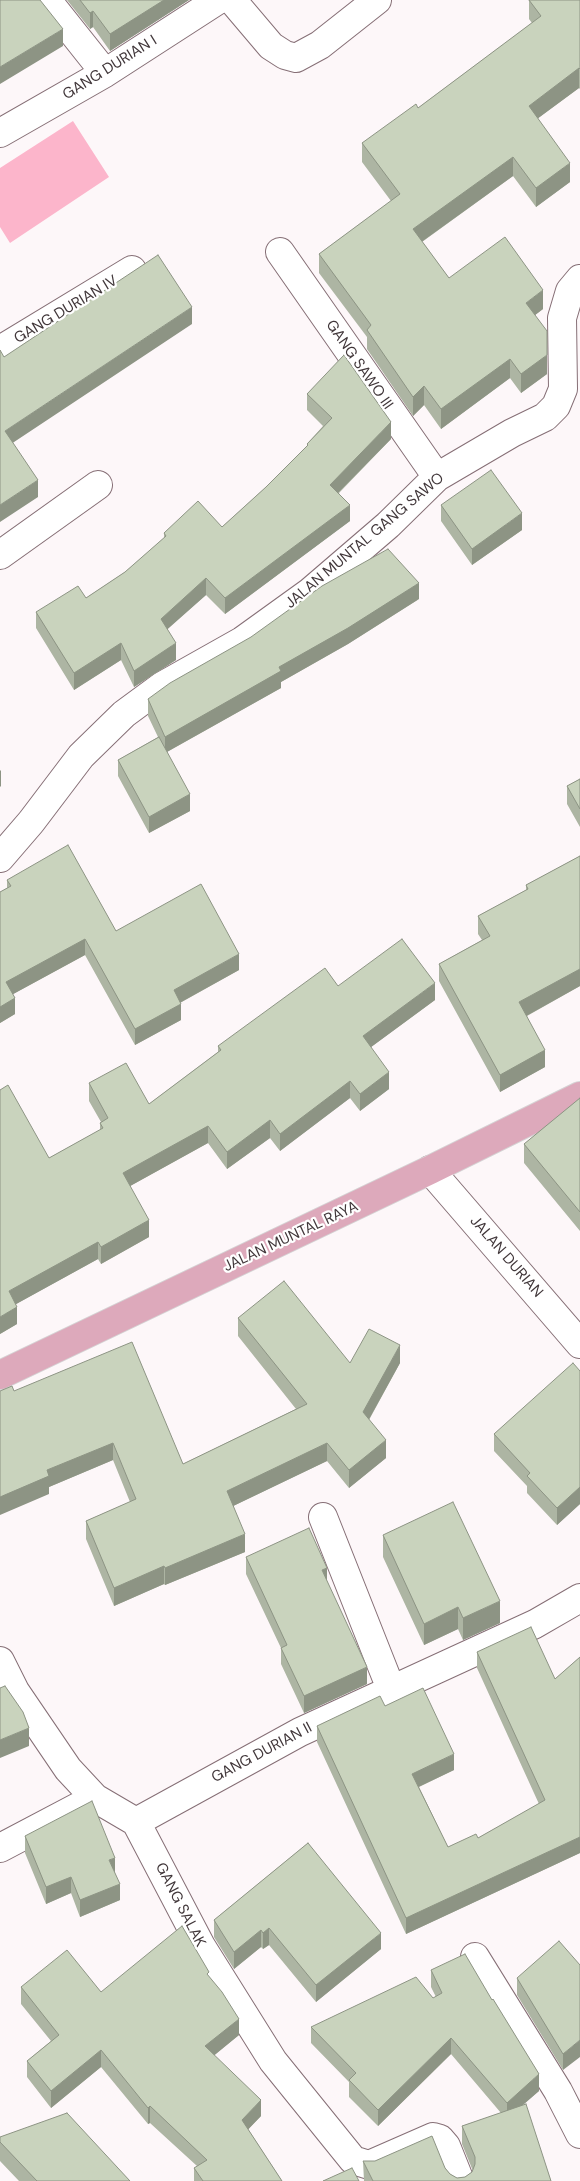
<!DOCTYPE html>
<style>
body{margin:0}
canvas{display:block;background:#fdf7f9}
</style>
<canvas width="580" height="2181"></canvas>
<script>
const c = document.querySelector('canvas').getContext('2d');
c.lineJoin = 'round';
function fillPath(path, color) {
  c.fillStyle = color;
  c.fill(path, 'evenodd');
}
function toPath(rows) {
  const path = new Path2D();
  for (const r of rows) {
    path.moveTo(r[0], r[1]);
    for (let i = 2; i < r.length; i += 2) path.lineTo(r[i], r[i + 1]);
  }
  return path;
}
function strokePath(path, color, width, dash) {
  c.strokeStyle = color;
  c.lineWidth = width;
  c.lineCap = dash ? 'butt' : 'round';
  c.setLineDash(dash || []);
  c.stroke(path);
}
function write(font, color, halo, rows, align = 'center') {
  c.font = font + ' "DM Sans",sans-serif';
  c.lineWidth = 4.5;
  c.setLineDash([]);
  c.textBaseline = 'middle';
  c.strokeStyle = halo;
  c.fillStyle = color;
  for (const [text, x, y, turn = 0] of rows) {
    c.save();
    c.translate(x, y);
    c.rotate((+turn || 0) * Math.PI / 180);
    c.textAlign = isNaN(turn) ? turn : align;
    if (halo) c.strokeText(text, 0, 0);
    c.fillText(text, 0, 0);
    c.restore();
  }
}
fillPath(toPath([
 [73,121,109,177,10,243,0,227,0,168]
]), '#fcb5cb');
const minor = toPath([
 [47,0,105,73],
 [232,0,271,46,285,55,296,58,320,45,377,0],
 [0,133,105,73,218,0],
 [280,252,437,477],
 [0,350,132,270],
 [0,555,98,485],
 [0,858,31,822,81,756,124,714,162,686,242,641,310,592,388,525,437,477,512,433,545,417,556,406,563,389,562,318,570,291,580,279],
 [430,1170,580,1344],
 [323,1517,391,1689],
 [0,1661,15,1691,68,1769,95,1798,136,1822,201,1946,273,2061,353,2160,369,2165,433,2137,440,2139,446,2146,460,2181],
 [136,1822,300,1732,535,1624,580,1598],
 [0,1848,95,1798],
 [475,1957,558,2091,580,2134]
]);
const major = toPath([
 [0,1375,430,1170,580,1096]
]);
strokePath(minor, '#866f76', 30);
strokePath(major, '#d5d3d4', 30);
strokePath(minor, '#fff', 28);
strokePath(major, '#dda9bb', 28);
fillPath(toPath([
 [67,0,189,0,110,51,93,27,90,29],
 [529,0,580,0,580,89,579,88,538,118,570,182,536,207,513,176,422,242,449,278,543,309,535,315,547,374,521,393,510,378,441,429,424,405,413,416,367,349,367,337,319,273,319,254,391,201,362,162,362,143,418,108,532,23,529,19],
 [307,394,391,439,339,493,350,521,225,614,206,595,167,629,176,660,134,687,121,660,74,690,36,628,36,612,86,598,125,572,164,538,164,533,222,527,266,487,307,446,307,444,323,426,307,410],
 [441,505,522,530,472,565,441,521],
 [419,599,348,644,281,682,281,688,167,752,190,811,149,833,118,776,118,760,158,737,148,716,148,699],
 [580,779,580,827,567,804,567,786],
 [580,856,580,986,527,1016,545,1067,500,1092,439,981,439,964,482,940,478,934,478,916,526,890,526,885],
 [7,880,116,931,239,970,180,1003,181,1020,135,1045,85,955,13,994,15,1014,0,1023,0,892,7,888],
 [338,986,435,1000,371,1047,389,1089,360,1111,350,1098,280,1151,270,1138,227,1169,208,1143,130,1186,149,1237,101,1264,98,1259,16,1304,17,1324,0,1334,49,1158,100,1130,100,1123,101,1122,89,1101,89,1083,149,1104,218,1052,218,1046],
 [580,1098,580,1231,524,1163,524,1144],
 [238,1318,350,1363,400,1363,369,1420,386,1458,349,1488,327,1461,233,1506,245,1552,165,1585,164,1584,114,1606,86,1539,86,1521,130,1502,113,1460,49,1487,49,1494,14,1391,183,1464,296,1409,238,1336],
 [580,1371,580,1504,557,1525,527,1493,527,1486,494,1451,494,1434],
 [383,1535,500,1623,463,1640,458,1629,424,1645,383,1557],
 [246,1557,327,1581,367,1684,304,1713,281,1664,281,1648,246,1574],
 [477,1652,555,1679,580,1657,580,1853,406,1934,317,1742,317,1726,385,1706,454,1770,419,1787,448,1847,478,1838,539,1804,477,1668],
 [25,1836,115,1874,120,1900,80,1917,71,1893,46,1904,25,1853],
 [308,1843,381,1949,316,2002,269,1945,263,1949,261,1947,234,1969,214,1937,214,1920],
 [580,1965,563,2070,517,1995,517,1978],
 [431,1970,539,2091,522,2105,551,2181,364,2181,363,2161,445,2168,450,2174,457,2178,465,2177,472,2172,473,2171,462,2144,462,2126,501,2113,451,2054,378,2126,349,2097,349,2082,311,2043,311,2027,433,1998,436,1997,431,1987],
 [209,1977,239,2035,214,2055,261,2116,248,2129,282,2181,194,2181,194,2168,197,2166,150,2123,148,2124,101,2067,51,2108,27,2077,27,2061,51,2041,21,2004,21,1987,101,1992],
 [0,2137,130,2181,19,2181,0,2161]
]), '#adb5a3');
fillPath(toPath([
 [164,0,189,0,110,51,110,34],
 [93,11,93,27,90,29,90,13],
 [63,29,63,46,0,84,0,67],
 [579,68,579,88,529,125,529,106],
 [513,157,513,176,413,248,413,229],
 [570,163,570,182,536,207,536,188],
 [543,290,543,309,526,322,526,303],
 [192,307,192,324,5,448,5,431],
 [547,355,547,374,521,393,521,374],
 [510,359,510,378,441,429,441,409],
 [424,386,424,405,413,416,413,397],
 [391,422,391,439,330,501,330,485],
 [38,480,38,497,0,522,0,505],
 [350,505,350,521,225,614,225,598],
 [522,513,522,530,472,565,472,549],
 [206,578,206,595,161,635,161,619],
 [419,583,419,599,348,644,281,682,281,688,165,753,165,737,279,667],
 [121,643,121,660,74,690,74,673],
 [176,643,176,660,134,687,134,671],
 [1,770,1,786,0,787,0,771],
 [190,794,190,811,149,833,149,817],
 [85,939,85,955,6,998,6,982],
 [239,954,239,970,174,1006,174,990],
 [580,969,580,986,519,1020,519,1002],
 [435,983,435,1000,363,1053,363,1036],
 [15,998,15,1014,0,1023,0,1007],
 [181,1004,181,1020,135,1045,135,1029],
 [545,1050,545,1067,500,1092,500,1075],
 [389,1072,389,1089,360,1111,360,1094],
 [350,1081,350,1098,280,1151,280,1134],
 [270,1120,270,1138,227,1169,227,1152],
 [208,1126,208,1143,123,1190,123,1173],
 [149,1220,149,1237,101,1264,101,1247],
 [98,1242,98,1259,9,1308,9,1291],
 [17,1307,17,1324,0,1334,0,1317],
 [400,1345,400,1363,363,1430,363,1412],
 [386,1440,386,1458,349,1488,349,1470],
 [113,1443,113,1460,49,1487,49,1494,0,1515,0,1497,47,1470],
 [327,1443,327,1461,227,1509,227,1491],
 [580,1487,580,1504,557,1525,557,1508],
 [245,1534,245,1552,165,1585,165,1568],
 [164,1566,164,1584,114,1606,114,1588],
 [327,1568,327,1584,322,1570],
 [500,1601,500,1623,463,1640,463,1618],
 [458,1607,458,1629,424,1645,424,1624],
 [367,1667,367,1684,304,1713,304,1696],
 [29,1728,29,1746,0,1758,0,1740],
 [454,1754,454,1770,412,1790,412,1774],
 [580,1837,580,1853,406,1934,406,1918],
 [115,1858,115,1874,109,1860],
 [71,1877,71,1893,46,1904,46,1887],
 [120,1884,120,1900,80,1917,80,1900],
 [269,1928,269,1945,263,1949,263,1933],
 [261,1930,261,1947,234,1969,234,1952],
 [381,1933,381,1949,316,2002,316,1985],
 [239,2019,239,2035,205,2063,205,2046],
 [451,2038,451,2054,378,2126,378,2110],
 [580,2040,580,2057,563,2070,563,2054],
 [101,2050,101,2067,51,2108,51,2091],
 [539,2074,539,2091,507,2119,507,2103],
 [261,2100,261,2116,242,2136,242,2120],
 [150,2106,150,2123,148,2124,148,2108]
]), '#8d9484');
const building = toPath([
 [0,0,40,0,63,29,0,67,0,0],
 [80,0,164,0,110,34,93,11,90,13,80,0],
 [529,0,580,0,580,69,579,68,529,106,570,163,536,188,513,157,413,229,449,278,505,237,543,290,526,303,547,331,547,355,521,374,510,359,441,409,424,386,413,397,367,330,371,325,319,254,400,194,362,143,416,104,418,108,541,16,529,0],
 [158,255,192,307,5,431,38,480,0,505,0,350,4,357,158,255],
 [344,355,391,422,330,485,350,505,225,598,206,578,161,619,176,643,134,671,121,643,74,673,36,612,78,586,86,598,125,572,166,536,164,533,198,501,222,527,266,487,308,445,307,444,332,418,307,394,344,355],
 [491,470,522,513,472,549,441,505,491,470],
 [388,549,419,583,348,628,279,667,281,671,165,737,148,699,170,683,251,637,322,586,388,549],
 [159,737,190,794,149,817,118,760,159,737],
 [580,779,580,809,567,786,580,779],
 [68,845,116,931,201,884,239,954,174,990,181,1004,135,1029,85,939,6,982,15,998,0,1007,0,892,11,886,7,880,68,845],
 [580,856,580,969,519,1002,545,1050,500,1075,439,964,490,936,478,916,528,889,526,885,580,856],
 [402,939,435,983,363,1036,389,1072,360,1094,350,1081,280,1134,270,1120,227,1152,208,1126,123,1173,149,1220,101,1247,98,1242,9,1291,17,1307,0,1317,0,1090,8,1085,49,1158,103,1128,100,1123,108,1118,89,1083,126,1063,149,1104,221,1050,218,1046,325,968,338,986,402,939],
 [580,1098,580,1212,524,1144,580,1098],
 [284,1281,350,1363,369,1329,400,1345,363,1412,386,1440,349,1470,327,1443,227,1491,245,1534,165,1568,164,1566,114,1588,86,1521,136,1499,113,1443,47,1470,49,1476,0,1497,0,1391,12,1386,14,1391,132,1342,183,1464,307,1404,238,1318,284,1281],
 [573,1363,580,1371,580,1487,557,1508,527,1476,530,1473,494,1434,573,1363],
 [453,1502,500,1601,463,1618,458,1607,424,1624,383,1535,453,1502],
 [309,1528,327,1568,322,1570,367,1667,304,1696,281,1648,287,1645,246,1557,309,1528],
 [531,1627,555,1679,580,1657,580,1837,406,1918,317,1726,380,1696,385,1706,423,1688,454,1754,412,1774,448,1847,476,1834,478,1838,545,1800,477,1652,531,1627],
 [5,1686,23,1712,29,1728,0,1740,0,1688,5,1686],
 [92,1801,115,1858,109,1860,120,1884,80,1900,71,1877,46,1887,25,1836,92,1801],
 [308,1843,381,1933,316,1985,269,1928,263,1933,261,1930,234,1952,214,1920,308,1843],
 [182,1926,209,1972,207,1974,222,1992,239,2019,205,2046,261,2100,242,2120,282,2181,203,2181,194,2168,207,2160,150,2106,148,2108,101,2050,51,2091,27,2061,59,2035,21,1987,67,1950,101,1992,182,1926],
 [559,1941,580,1965,580,2040,563,2054,517,1978,559,1941],
 [465,1954,492,2000,493,1999,539,2074,507,2103,451,2038,378,2110,349,2080,356,2073,311,2027,416,1977,433,1998,442,1993,431,1970,465,1954],
 [526,2104,551,2181,373,2181,363,2161,375,2161,432,2136,445,2168,450,2174,457,2178,465,2177,472,2172,475,2164,475,2157,462,2126,526,2104],
 [67,2113,130,2181,37,2181,0,2142,0,2137,67,2113],
 [352,2168,359,2181,323,2181,352,2168]
]);
fillPath(building, '#c9d3bd');
strokePath(building, '#8d9484', 1);
write('15px', '#41373a', '#fff', [
 ["GANG DURIAN I",110,68,-32],
 ["GANG DURIAN IV",66,310,-31],
 ["GANG SAWO III",359,365,55],
 ["JALAN MUNTAL GANG SAWO",365,541,-40],
 ["JALAN MUNTAL RAYA",291,1237,-25],
 ["JALAN DURIAN",506,1257,49],
 ["GANG DURIAN II",262,1753,-28],
 ["GANG SALAK",180,1905,63]
]);
</script>
